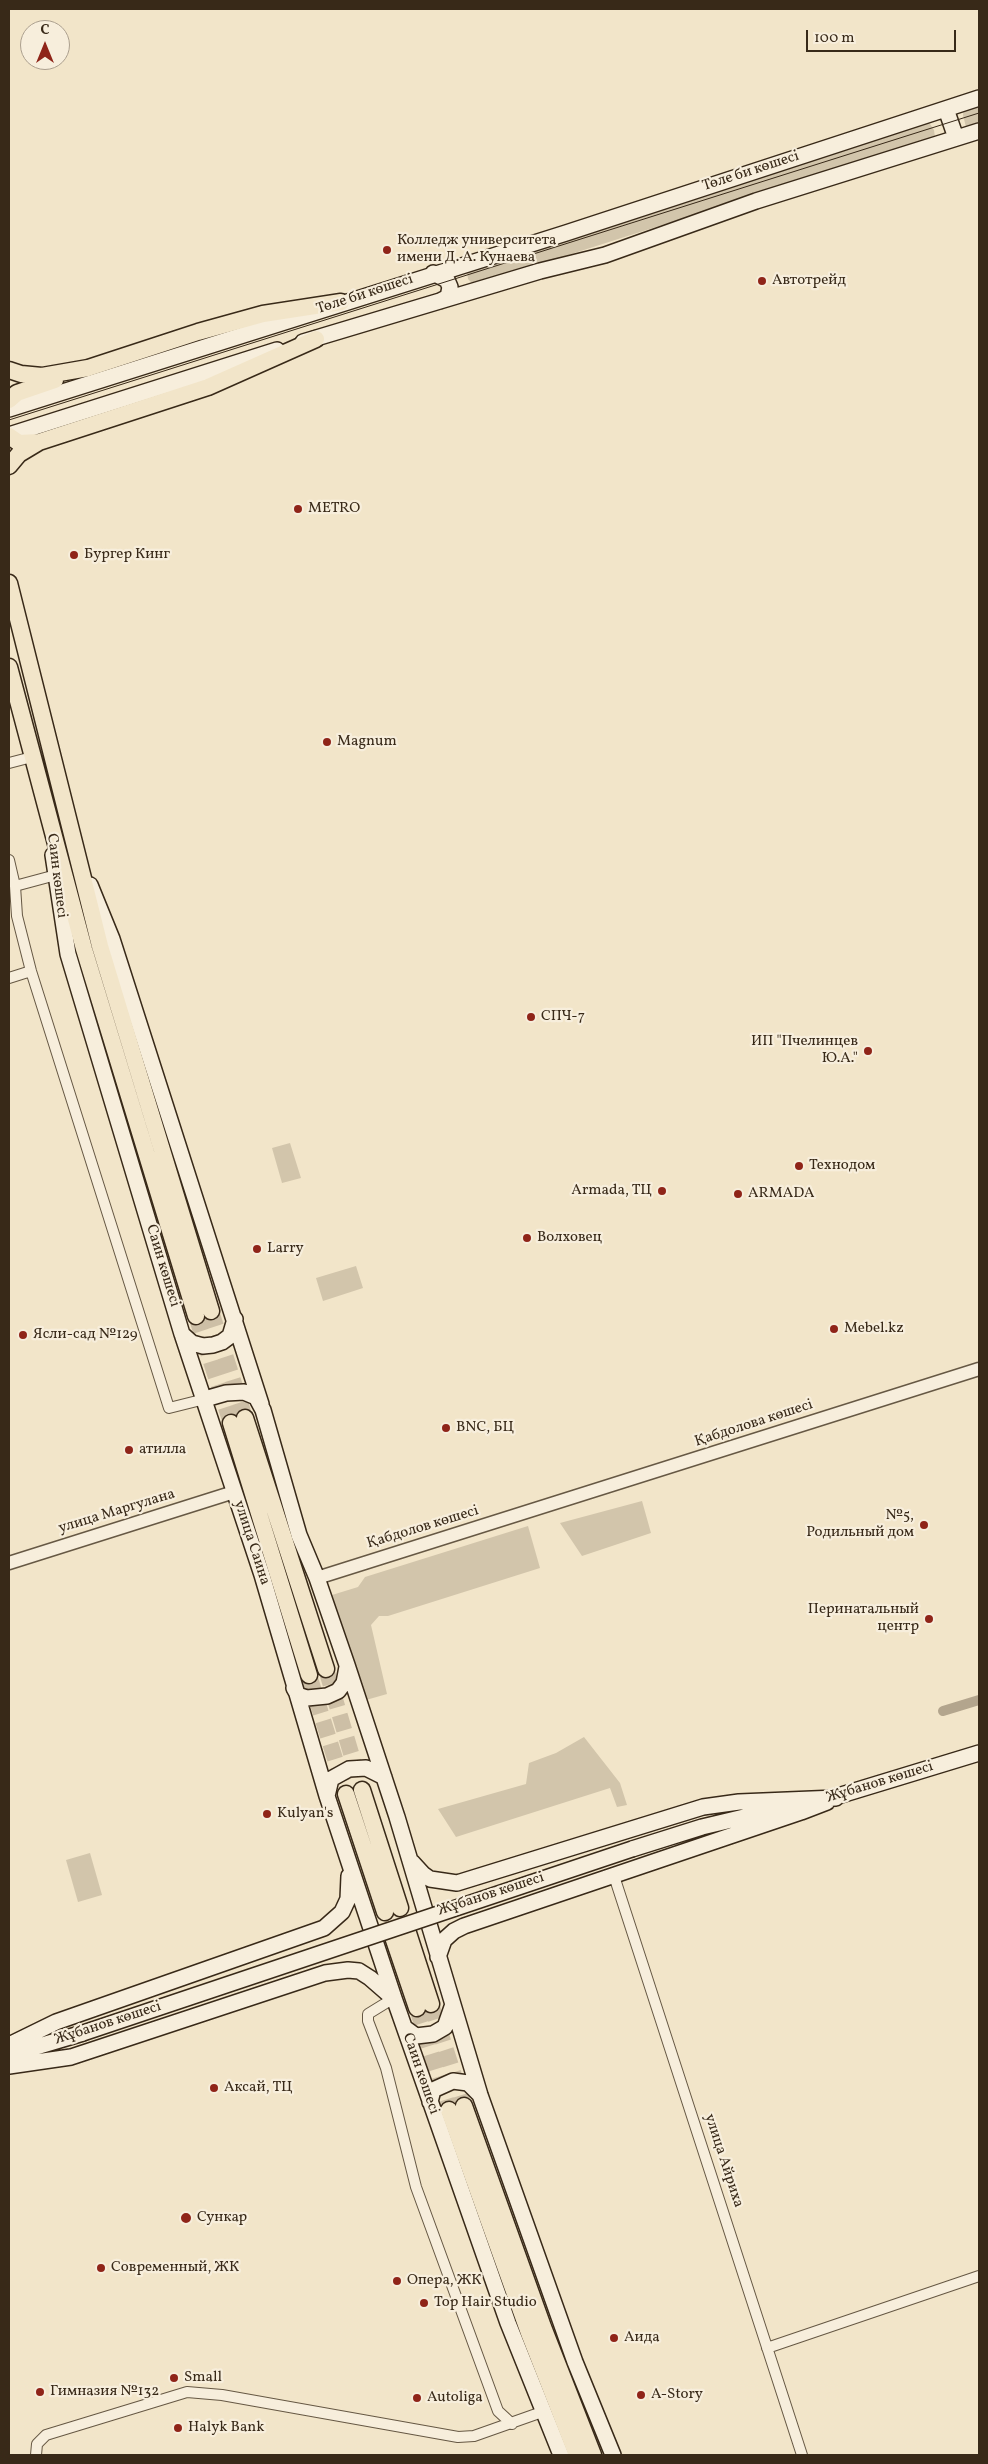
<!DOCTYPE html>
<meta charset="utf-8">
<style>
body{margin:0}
#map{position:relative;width:988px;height:2464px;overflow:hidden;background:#f2e5c9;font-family:Vollkorn,serif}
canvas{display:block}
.frame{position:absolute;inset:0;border:10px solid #382918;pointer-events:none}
.north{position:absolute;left:20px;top:20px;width:50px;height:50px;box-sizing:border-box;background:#f7eedc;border:1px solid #ab9f8e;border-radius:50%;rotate:0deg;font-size:14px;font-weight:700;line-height:20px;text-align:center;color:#382918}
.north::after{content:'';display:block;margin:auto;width:18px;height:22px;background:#8f2418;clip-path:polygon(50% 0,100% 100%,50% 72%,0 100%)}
.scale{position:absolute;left:806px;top:30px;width:150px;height:22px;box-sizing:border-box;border:2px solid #382918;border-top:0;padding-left:6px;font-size:15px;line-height:18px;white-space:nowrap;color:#382918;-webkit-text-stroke:4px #f7eedc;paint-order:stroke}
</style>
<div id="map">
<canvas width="988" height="2464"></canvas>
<div class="frame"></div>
<div class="north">С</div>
<div class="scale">100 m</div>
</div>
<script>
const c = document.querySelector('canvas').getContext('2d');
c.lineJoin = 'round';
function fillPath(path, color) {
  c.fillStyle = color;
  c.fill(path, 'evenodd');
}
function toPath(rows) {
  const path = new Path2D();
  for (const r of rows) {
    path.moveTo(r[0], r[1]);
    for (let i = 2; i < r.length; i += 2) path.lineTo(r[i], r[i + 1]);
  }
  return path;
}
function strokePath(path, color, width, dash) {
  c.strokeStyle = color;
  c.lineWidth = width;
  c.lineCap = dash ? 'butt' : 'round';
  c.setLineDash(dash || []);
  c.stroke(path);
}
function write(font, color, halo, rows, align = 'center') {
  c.font = font + ' Vollkorn,serif';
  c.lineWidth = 4.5;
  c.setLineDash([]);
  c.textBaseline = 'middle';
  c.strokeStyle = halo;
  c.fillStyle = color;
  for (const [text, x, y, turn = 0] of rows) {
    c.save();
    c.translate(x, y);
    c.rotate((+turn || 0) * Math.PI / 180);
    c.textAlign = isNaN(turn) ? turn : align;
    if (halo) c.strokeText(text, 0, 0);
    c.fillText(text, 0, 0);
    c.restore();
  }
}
fillPath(toPath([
 [979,104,979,123,966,127,963,115,964,109],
 [928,121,934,130,935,138,474,285,468,279,467,271],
 [290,1143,301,1178,282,1183,272,1148],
 [356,1266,363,1288,323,1301,316,1278],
 [642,1501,651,1533,582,1556,560,1523],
 [528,1526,540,1568,388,1616,379,1616,371,1625,387,1694,366,1700,332,1603,332,1595,358,1587,365,1577],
 [584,1737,620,1783,627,1805,617,1807,610,1788,456,1837,438,1809,526,1784,529,1763,556,1753],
 [90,1853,102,1895,78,1902,66,1860]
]), '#d2c5ab');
strokePath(toPath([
 [943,1711,979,1700]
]), '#b3a58d', 10);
strokePath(toPath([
 [211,1311,245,1418],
 [196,1316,231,1423],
 [326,1669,362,1790],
 [309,1675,346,1794],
 [431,2004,464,2106],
 [417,2008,449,2110]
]), '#cdbfa6', 16, [16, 8]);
const minor = toPath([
 [9,763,32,757],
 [9,860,15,886,17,916,31,971,169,1408,205,1399],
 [15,886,56,875],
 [9,978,31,971],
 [614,1876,802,2455],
 [394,1998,368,2014,368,2021,386,2068,416,2187,498,2411,512,2424],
 [767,2348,979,2276],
 [36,2455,37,2444,46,2435,187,2392,222,2395,458,2437,474,2436,542,2412]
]);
const tertiary = toPath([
 [9,1563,234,1492],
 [317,1578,979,1369]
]);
const secondary = toPath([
 [946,109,956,138],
 [433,273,447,280,450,287,448,297,440,301],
 [303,342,540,271,605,255,756,201,979,131],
 [9,409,566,233,979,98],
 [9,435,277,350],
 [53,855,68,954,182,1334,262,1575,327,1796,394,1998,508,2323,561,2455],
 [90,885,112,939,261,1404],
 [182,1334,192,1343,203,1346,213,1345,222,1342,230,1336,235,1319],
 [205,1399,226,1393,244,1392,256,1397,263,1410,299,1535,317,1578,347,1665,397,1817,480,2095,575,2362,613,2455],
 [294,1688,298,1695,307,1698,327,1696,338,1691,344,1683,347,1667],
 [327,1796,331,1779,349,1769,366,1768,384,1777],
 [828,1799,979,1753],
 [632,1849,702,1827,786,1807],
 [412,1862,423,1874,430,1879,457,1883,703,1807,739,1802,836,1798],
 [438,1957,444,1940,454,1931,464,1926,801,1812,827,1802],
 [405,2028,416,2036,433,2034,445,2027,452,2007],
 [9,2045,56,2022,324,1928,342,1912,348,1899,349,1876],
 [9,2055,83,2033],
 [9,2066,71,2057,325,1973,348,1970,359,1971,370,1978,393,1998],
 [430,2102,433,2090,453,2081,468,2083,479,2094]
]);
const primary = toPath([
 [9,370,21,374,42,376,88,368,198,332,263,314,341,302],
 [9,400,17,393,55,380],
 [9,436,19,443,39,442],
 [9,466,19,454,39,442,208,387,316,339],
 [9,583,100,946,211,1311],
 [9,667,84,949,196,1316],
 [245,1418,326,1669],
 [231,1423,309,1675],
 [362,1790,400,1908],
 [346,1794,385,1912],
 [408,1933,431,2004],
 [393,1937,417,2008],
 [464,2106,543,2327,593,2455],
 [449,2110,529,2333,577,2455]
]);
strokePath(minor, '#665844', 12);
strokePath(tertiary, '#665844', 15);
strokePath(secondary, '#382918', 18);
strokePath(primary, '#382918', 19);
strokePath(minor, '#f7eedc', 10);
strokePath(tertiary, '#f7eedc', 12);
strokePath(secondary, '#f7eedc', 15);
strokePath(primary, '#f2e5c9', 16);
strokePath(toPath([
 [9,420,979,113]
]), '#382918', 1);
const secondaryBridge = toPath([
 [83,2033,632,1849]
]);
strokePath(secondaryBridge, '#382918', 18, []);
strokePath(secondaryBridge, '#f7eedc', 15);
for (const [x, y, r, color] of [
 [387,250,5,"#8f2418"],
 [762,281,5,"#8f2418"],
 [298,509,5,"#8f2418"],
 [74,555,5,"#8f2418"],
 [327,742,5,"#8f2418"],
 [531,1017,5,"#8f2418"],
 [868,1051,5,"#8f2418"],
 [799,1166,5,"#8f2418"],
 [662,1191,5,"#8f2418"],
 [738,1194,5,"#8f2418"],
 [527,1238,5,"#8f2418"],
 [257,1249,5,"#8f2418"],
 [834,1329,5,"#8f2418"],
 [23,1335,5,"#8f2418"],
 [446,1428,5,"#8f2418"],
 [129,1450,5,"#8f2418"],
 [924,1525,5,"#8f2418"],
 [929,1619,5,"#8f2418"],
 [267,1814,5,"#8f2418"],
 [214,2088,5,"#8f2418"],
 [186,2218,6,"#8f2418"],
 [101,2268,5,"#8f2418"],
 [397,2281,5,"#8f2418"],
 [424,2303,5,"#8f2418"],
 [614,2338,5,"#8f2418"],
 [174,2378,5,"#8f2418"],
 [40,2392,5,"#8f2418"],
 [641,2395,5,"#8f2418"],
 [417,2398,5,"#8f2418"],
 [178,2428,5,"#8f2418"]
]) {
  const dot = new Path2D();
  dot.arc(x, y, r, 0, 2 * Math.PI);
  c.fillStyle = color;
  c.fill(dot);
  strokePath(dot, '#f7eedc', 2);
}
write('15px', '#382918', '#f7eedc', [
 ["Төле би көшесі",751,172,-18],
 ["Төле би көшесі",365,295,-18],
 ["Саин көшесі",56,876,83],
 ["Саин көшесі",162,1266,73],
 ["Қабдолова көшесі",754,1424,-18],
 ["улица Маргулана",117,1512,-17],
 ["Қабдолов көшесі",423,1528,-17],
 ["улица Саина",251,1543,72],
 ["Жұбанов көшесі",880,1783,-17],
 ["Жұбанов көшесі",491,1895,-18],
 ["Жұбанов көшесі",108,2024,-18],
 ["Саин көшесі",420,2074,71],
 ["улица Айриха",723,2161,72]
]);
write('15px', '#382918', '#f7eedc', [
 ["Колледж университета",397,241],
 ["имени Д. А. Кунаева",397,258],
 ["Автотрейд",772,281],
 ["METRO",308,509],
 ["Бургер Кинг",84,555],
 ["Magnum",337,742],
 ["СПЧ-7",541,1017],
 ["ИП \"Пчелинцев",858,1042,"right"],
 ["Ю.А.\"",858,1059,"right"],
 ["Технодом",809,1166],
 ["Armada, ТЦ",652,1191,"right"],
 ["ARMADA",748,1194],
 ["Волховец",537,1238],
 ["Larry",267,1249],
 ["Mebel.kz",844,1329],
 ["Ясли-сад №129",33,1335],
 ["BNC, БЦ",456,1428],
 ["атилла",139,1450],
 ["№5,",914,1516,"right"],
 ["Родильный дом",914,1533,"right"],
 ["Перинатальный",919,1610,"right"],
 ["центр",919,1627,"right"],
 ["Kulyan's",277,1814],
 ["Аксай, ТЦ",224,2088],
 ["Сункар",197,2218],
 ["Современный, ЖК",111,2268],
 ["Опера, ЖК",407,2281],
 ["Top Hair Studio",434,2303],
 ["Аида",624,2338],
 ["Small",184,2378],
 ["Гимназия №132",50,2392],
 ["A-Story",651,2395],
 ["Autoliga",427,2398],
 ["Halyk Bank",188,2428]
], 'left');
</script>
